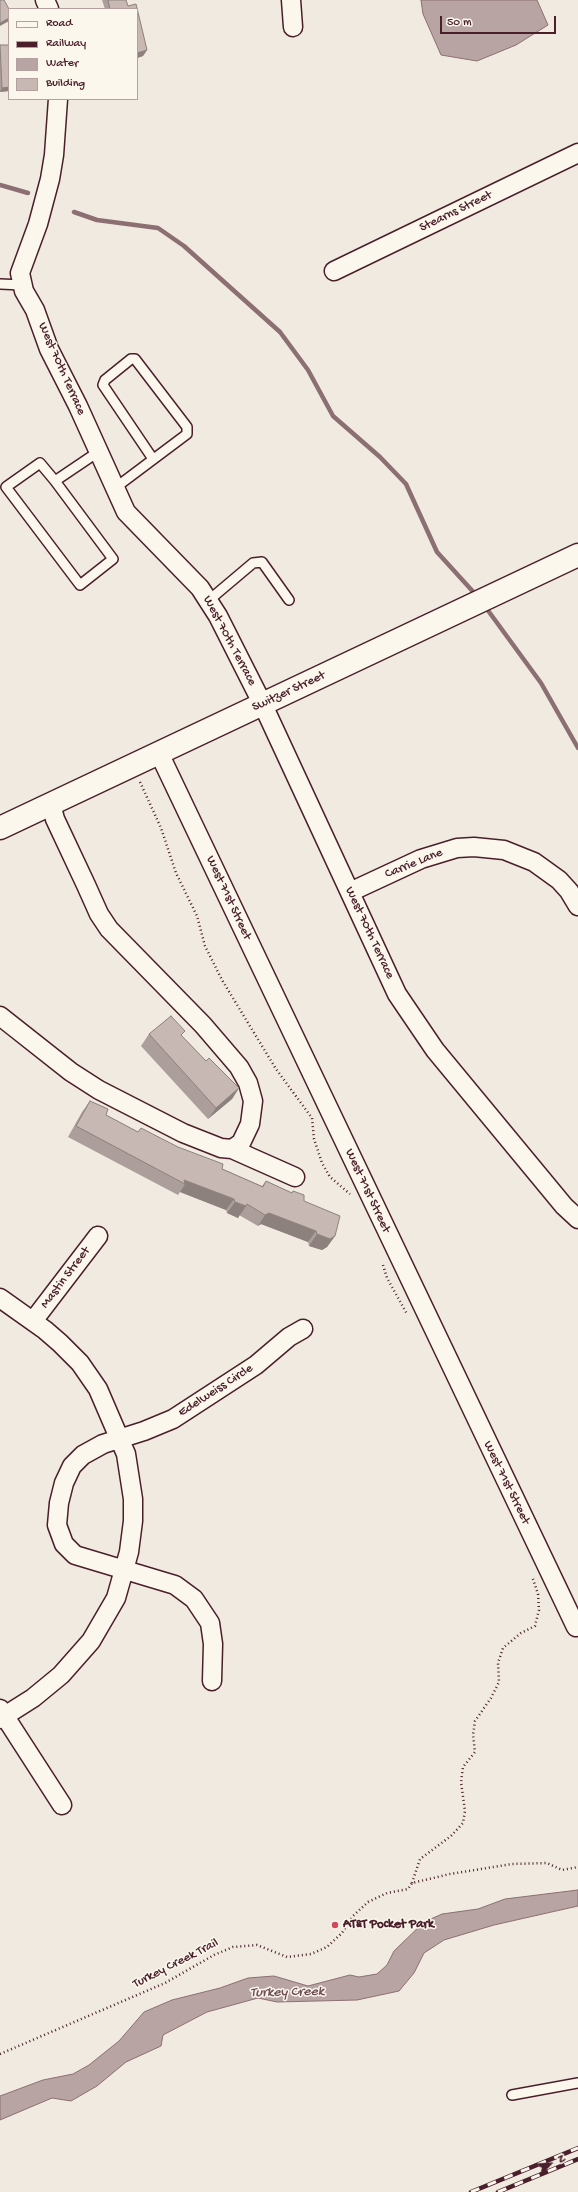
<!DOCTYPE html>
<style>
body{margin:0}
#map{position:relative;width:578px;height:2192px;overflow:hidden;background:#f0eae0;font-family:"Gochi Hand",sans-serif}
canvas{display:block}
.legend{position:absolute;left:8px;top:8px;width:130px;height:92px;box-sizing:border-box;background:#fbf7ec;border:1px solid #b4a19f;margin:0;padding:5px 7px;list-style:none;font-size:12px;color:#4a1f2b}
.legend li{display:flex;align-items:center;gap:8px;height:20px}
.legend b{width:20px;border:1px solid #b4a19f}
.north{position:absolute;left:530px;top:2144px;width:40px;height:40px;-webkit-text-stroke:3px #fbf7ec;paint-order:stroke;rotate:65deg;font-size:11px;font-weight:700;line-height:16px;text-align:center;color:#4a1f2b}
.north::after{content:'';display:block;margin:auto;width:14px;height:18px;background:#4a1f2b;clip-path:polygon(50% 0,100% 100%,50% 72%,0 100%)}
.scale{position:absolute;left:440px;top:16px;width:116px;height:18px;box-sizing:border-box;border:2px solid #4a1f2b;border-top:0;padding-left:5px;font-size:12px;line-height:14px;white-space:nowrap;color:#4a1f2b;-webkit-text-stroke:3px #fbf7ec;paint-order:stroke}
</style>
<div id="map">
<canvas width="578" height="2192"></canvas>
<ul class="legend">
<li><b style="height:5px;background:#fbf7ec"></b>Road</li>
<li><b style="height:5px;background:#4a1f2b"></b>Railway</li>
<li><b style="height:11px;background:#b8a4a2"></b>Water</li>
<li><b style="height:11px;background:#c8b8b3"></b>Building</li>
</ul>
<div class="north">N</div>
<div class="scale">50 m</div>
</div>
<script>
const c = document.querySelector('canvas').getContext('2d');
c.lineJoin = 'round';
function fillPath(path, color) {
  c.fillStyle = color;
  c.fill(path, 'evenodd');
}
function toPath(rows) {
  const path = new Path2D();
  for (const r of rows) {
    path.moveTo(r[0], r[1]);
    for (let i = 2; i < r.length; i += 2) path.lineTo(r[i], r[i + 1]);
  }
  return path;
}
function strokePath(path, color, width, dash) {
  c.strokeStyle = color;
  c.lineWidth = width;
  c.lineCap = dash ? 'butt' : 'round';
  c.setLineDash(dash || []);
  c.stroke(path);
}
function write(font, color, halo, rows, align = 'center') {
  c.font = font + ' "Gochi Hand",sans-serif';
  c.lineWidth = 3;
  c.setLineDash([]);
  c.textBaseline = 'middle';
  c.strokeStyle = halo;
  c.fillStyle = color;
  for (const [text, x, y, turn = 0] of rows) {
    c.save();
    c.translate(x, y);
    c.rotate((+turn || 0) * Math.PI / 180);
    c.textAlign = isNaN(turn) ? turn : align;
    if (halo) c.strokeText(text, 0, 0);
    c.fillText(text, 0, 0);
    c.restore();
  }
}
const water = toPath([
 [421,0,537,0,548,25,516,45,477,61,441,55,423,14,421,0],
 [578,1890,578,1906,494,1925,444,1940,424,1953,414,1973,399,1991,357,2000,277,2002,258,1998,207,2012,163,2035,161,2046,126,2062,97,2086,71,2101,52,2098,0,2120,0,2096,43,2080,73,2074,89,2065,119,2041,144,2012,172,2000,220,1988,248,1978,274,1976,308,1986,350,1975,359,1977,377,1974,387,1965,394,1951,424,1922,442,1914,478,1909,505,1899,578,1890]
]);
fillPath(water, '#b8a4a2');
strokePath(water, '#8c6f72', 1);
strokePath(toPath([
 [0,185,28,193],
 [74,212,97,220,158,228,184,246,280,332,308,370,333,416,380,457,406,484,437,552,477,596],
 [484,605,541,683,578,748]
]), '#8c6f72', 4.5);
const lane = toPath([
 [0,284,23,285],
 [55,481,113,559,80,585,6,487,40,463,55,481,98,452],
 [115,488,187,434,187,427,135,359,131,359,105,380,103,385,153,459],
 [208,601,253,563,262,562,289,600],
 [512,2095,578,2083]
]);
const street = toPath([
 [45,0,49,9],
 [291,0,293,27],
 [58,99,54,155,50,179,38,224,20,273,24,291,35,310,49,349,78,406,126,512,200,588,218,616,263,705,397,994,435,1050,564,1206,578,1219],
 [334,271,578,153],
 [159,753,576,1627],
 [350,892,421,859,457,848,474,847,504,850,534,862,559,880,569,891,578,906],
 [0,1016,71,1072,99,1090,183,1133,221,1148,232,1149,241,1143,250,1124,253,1101,248,1083,239,1067,203,1025,109,929,99,914,86,885,55,819,51,804],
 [232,1149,295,1177],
 [0,1298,45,1330,60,1343,80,1363,98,1389,126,1454,133,1499,133,1521,129,1552,116,1598,91,1641,61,1675,33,1698,0,1719],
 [33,1321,98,1236],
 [212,1681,213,1644,210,1623,194,1599,175,1585,75,1555,64,1544,57,1525,59,1503,64,1483,72,1466,83,1455,103,1444,144,1431,173,1419,256,1365,289,1337,303,1329],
 [0,1709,62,1805]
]);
const secondary = toPath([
 [0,828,578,555]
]);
strokePath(lane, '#4a1f2b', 12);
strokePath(street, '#4a1f2b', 21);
strokePath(secondary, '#4a1f2b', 25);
strokePath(toPath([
 [140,782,161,828,176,873,197,916,205,946,222,980,276,1069,312,1118,314,1139,322,1163,330,1177,350,1194],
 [383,1265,387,1278,407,1314],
 [412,1883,420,1859,451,1836,463,1823,465,1811,461,1782,463,1767,475,1752,473,1735,475,1721,491,1698,499,1682,498,1663,503,1648,521,1633,535,1626,539,1610,538,1594,532,1576],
 [0,2054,165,1983,214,1955,233,1947,257,1945,287,1957,311,1954,327,1947,342,1933,353,1916,368,1902,387,1893,408,1889,412,1883,450,1874,512,1864,547,1863,562,1870,578,1867]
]), '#4a1f2b', 2.5, [1, 3]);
strokePath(lane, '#fbf7ec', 9);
strokePath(street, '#fbf7ec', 18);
strokePath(secondary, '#fbf7ec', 22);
const rail = toPath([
 [471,2192,578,2148],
 [498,2192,578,2159]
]);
strokePath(rail, '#4a1f2b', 4.5);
strokePath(rail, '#fbf7ec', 3, [9]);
fillPath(toPath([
 [102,0,126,0,128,6,136,4,147,50,143,56,137,58,137,9,105,9],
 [0,45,9,45,9,91,0,92],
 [149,1034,182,1036,206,1061,239,1088,232,1099,208,1119,141,1046],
 [90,1101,106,1115,138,1132,262,1186,266,1181,292,1193,293,1191,304,1201,335,1236,327,1247,322,1250,309,1246,308,1242,261,1224,258,1226,239,1215,238,1218,227,1213,226,1210,180,1192,178,1195,68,1137,82,1112]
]), '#ac9e9a');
fillPath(toPath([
 [9,18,9,21,0,26,0,23],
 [147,50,143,56,137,58,137,53],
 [9,87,9,91,0,92,2,88],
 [239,1088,232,1099,208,1119,216,1108],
 [184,1180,234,1199,226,1210,180,1192,185,1184],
 [235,1202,246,1206,238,1218,227,1213],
 [269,1213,316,1231,308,1242,261,1224,258,1226,265,1215],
 [317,1234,335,1236,327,1247,322,1250,309,1246]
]), '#8c817d');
const building = toPath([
 [0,0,4,0,9,9,9,18,0,23,0,0],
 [108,0,126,0,128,6,136,4,147,50,137,53,137,9,110,9,108,0],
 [0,45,9,45,9,87,2,88,0,45],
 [171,1016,185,1031,181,1035,206,1061,209,1058,239,1088,216,1108,149,1034,171,1016],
 [90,1101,108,1109,106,1115,138,1132,141,1128,178,1147,223,1164,222,1169,263,1187,266,1181,292,1193,293,1191,304,1195,304,1201,340,1216,335,1236,330,1239,317,1234,316,1231,269,1213,265,1215,247,1204,246,1206,235,1202,234,1199,184,1180,185,1184,76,1126,90,1101]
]);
fillPath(building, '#c8b8b3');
strokePath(building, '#8c817d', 1);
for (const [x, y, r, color] of [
 [335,1925,4,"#d1495b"]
]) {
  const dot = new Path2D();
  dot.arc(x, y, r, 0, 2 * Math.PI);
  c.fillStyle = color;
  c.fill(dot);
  strokePath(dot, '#fbf7ec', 1.5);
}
write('13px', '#4a1f2b', '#fbf7ec', [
 ["Stearns Street",456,212,-26],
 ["West 70th Terrace",61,369,66],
 ["West 70th Terrace",229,641,62],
 ["Switzer Street",289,692,-25],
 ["Carrie Lane",414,864,-22],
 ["West 71st Street",228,898,65],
 ["West 70th Terrace",369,933,65],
 ["West 71st Street",367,1191,65],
 ["Mastin Street",66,1278,-53],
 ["Edelweiss Circle",216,1391,-33],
 ["West 71st Street",506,1483,64],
 ["Turkey Creek Trail",176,1964,-27]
]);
write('bold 13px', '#4a1f2b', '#fbf7ec', [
 ["AT&T Pocket Park",343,1925]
], 'left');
write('italic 14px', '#704e55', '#fbf7ec', [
 ["Turkey Creek",287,1993,-1]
]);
</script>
